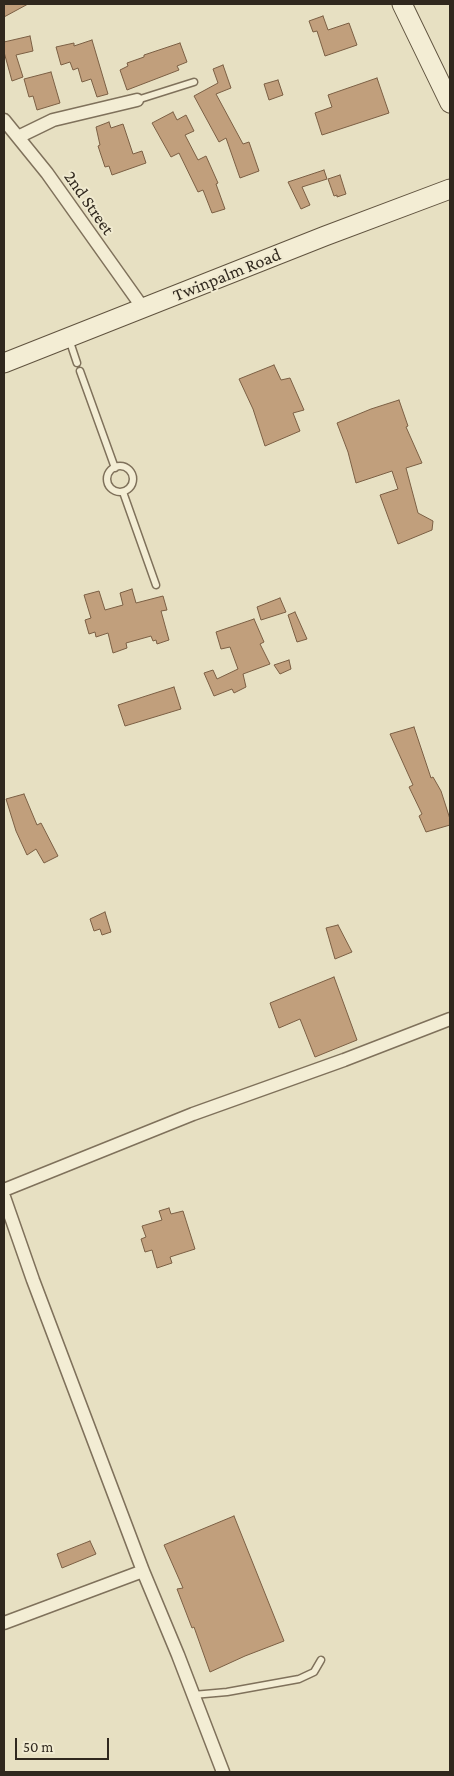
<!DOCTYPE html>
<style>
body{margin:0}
#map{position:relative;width:454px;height:1776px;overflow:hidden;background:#e7e0c2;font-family:"Crimson Pro",serif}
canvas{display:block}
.frame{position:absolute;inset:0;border:5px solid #30281e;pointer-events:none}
.scale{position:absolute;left:15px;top:1738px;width:94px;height:22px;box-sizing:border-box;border:2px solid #30281e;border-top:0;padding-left:6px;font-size:15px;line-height:18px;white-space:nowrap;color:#30281e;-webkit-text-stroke:4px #f0ead0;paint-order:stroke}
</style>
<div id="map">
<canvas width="454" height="1776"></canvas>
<div class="frame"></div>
<div class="scale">50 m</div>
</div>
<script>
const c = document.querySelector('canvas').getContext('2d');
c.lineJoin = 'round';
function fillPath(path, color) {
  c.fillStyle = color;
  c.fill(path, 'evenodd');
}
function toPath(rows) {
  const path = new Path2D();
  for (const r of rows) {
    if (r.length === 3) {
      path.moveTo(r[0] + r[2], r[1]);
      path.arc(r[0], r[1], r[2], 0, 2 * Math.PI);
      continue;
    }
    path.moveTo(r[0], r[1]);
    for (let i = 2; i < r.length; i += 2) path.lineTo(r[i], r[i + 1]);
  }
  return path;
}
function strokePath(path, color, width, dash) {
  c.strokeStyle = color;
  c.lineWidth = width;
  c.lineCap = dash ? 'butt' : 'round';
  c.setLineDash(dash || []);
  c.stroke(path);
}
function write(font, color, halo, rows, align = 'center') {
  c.font = font + ' "Crimson Pro",serif';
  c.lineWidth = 4;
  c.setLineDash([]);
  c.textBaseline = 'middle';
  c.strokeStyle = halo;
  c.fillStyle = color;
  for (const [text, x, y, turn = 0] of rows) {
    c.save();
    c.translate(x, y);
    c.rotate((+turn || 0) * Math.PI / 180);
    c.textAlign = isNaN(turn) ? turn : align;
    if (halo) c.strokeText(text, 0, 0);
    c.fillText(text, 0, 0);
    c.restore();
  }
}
const building = toPath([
 [4,4,28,4,4,17,4,4],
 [323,16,328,30,349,23,357,45,325,56,317,31,313,32,309,21,323,16],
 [30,36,33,51,16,55,23,77,12,81,4,52,4,42,30,36],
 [92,40,108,94,97,97,91,79,82,82,78,68,73,70,70,62,61,65,56,47,74,43,74,46,92,40],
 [180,43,187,62,177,66,179,70,127,90,120,70,128,66,127,63,144,57,144,55,180,43],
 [223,65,231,88,216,94,243,144,249,142,259,171,240,178,226,138,219,142,194,96,218,83,213,69,223,65],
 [51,72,60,103,37,110,33,96,29,97,24,79,51,72],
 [377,78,389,113,322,135,315,113,332,107,328,95,377,78],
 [278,80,283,95,269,100,264,84,278,80],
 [173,112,177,120,186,115,194,131,185,135,198,160,206,156,218,183,216,184,225,209,212,213,203,190,198,192,179,153,171,157,152,123,173,112],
 [109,122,111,128,123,124,133,154,142,151,146,163,112,175,109,166,105,167,98,146,100,145,96,127,109,122],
 [324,170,327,179,302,187,310,205,301,209,288,182,324,170],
 [340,175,346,194,337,197,337,195,334,196,328,179,340,175],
 [274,365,281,380,290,378,304,410,293,413,300,431,265,446,253,409,239,379,274,365],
 [399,400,408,426,406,427,422,463,406,468,418,513,433,521,432,530,398,544,380,495,398,489,392,471,356,483,348,452,337,423,371,409,399,400],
 [132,589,136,603,163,596,167,610,161,611,169,640,157,644,156,640,153,641,151,636,126,643,127,648,113,653,108,633,96,637,95,632,89,634,85,620,91,618,84,595,99,591,105,610,123,605,120,593,132,589],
 [280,598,286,612,261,620,257,607,280,598],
 [295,612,307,639,297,642,288,615,295,612],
 [254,619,264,642,260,644,270,664,243,674,246,687,234,693,232,689,214,696,204,673,213,670,217,679,238,669,230,647,221,649,216,632,254,619],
 [289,660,291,669,280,674,274,665,289,660],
 [174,687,181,709,125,726,118,705,174,687],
 [414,727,431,778,433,777,441,791,450,819,450,825,426,832,419,816,422,814,409,787,413,785,390,734,414,727],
 [24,794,37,825,41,823,58,856,44,863,36,849,27,855,16,831,6,799,24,794],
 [105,912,111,932,102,935,100,929,94,931,90,919,105,912],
 [338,925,352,952,335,959,326,928,338,925],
 [334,977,357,1040,315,1057,300,1019,279,1028,270,1003,334,977],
 [169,1208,171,1214,183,1211,195,1249,170,1257,172,1263,157,1268,152,1250,145,1252,141,1239,146,1237,142,1226,162,1220,159,1211,169,1208],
 [234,1516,284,1641,245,1656,210,1672,194,1627,192,1628,177,1589,183,1588,164,1545,234,1516],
 [90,1541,96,1554,62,1568,57,1554,90,1541]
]);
fillPath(building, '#c19f7c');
strokePath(building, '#7b5f44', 1);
const service = toPath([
 [137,100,194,82],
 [69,339,77,363],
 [80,371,115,468],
 [120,479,13],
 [123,492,156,585],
 [193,1695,227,1692,299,1679,314,1672,321,1660]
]);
const minor = toPath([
 [4,120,47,173,143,308],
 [18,137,53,120,137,100],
 [4,1190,193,1114,344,1060,450,1019],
 [4,1197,33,1280,143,1571,178,1655,223,1772],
 [4,1623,143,1571]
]);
const secondary = toPath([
 [402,4,450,103],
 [4,363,325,236,450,189]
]);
strokePath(service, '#7f715b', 9);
strokePath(minor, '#7f715b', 15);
strokePath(secondary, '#60533f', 21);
strokePath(service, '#f3edd4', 6);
strokePath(minor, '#f3edd4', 12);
strokePath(secondary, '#f3edd4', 19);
write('18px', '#30281e', '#f0ead0', [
 ["2nd Street",89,203,55],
 ["Twinpalm Road",227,275,-22]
]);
</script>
